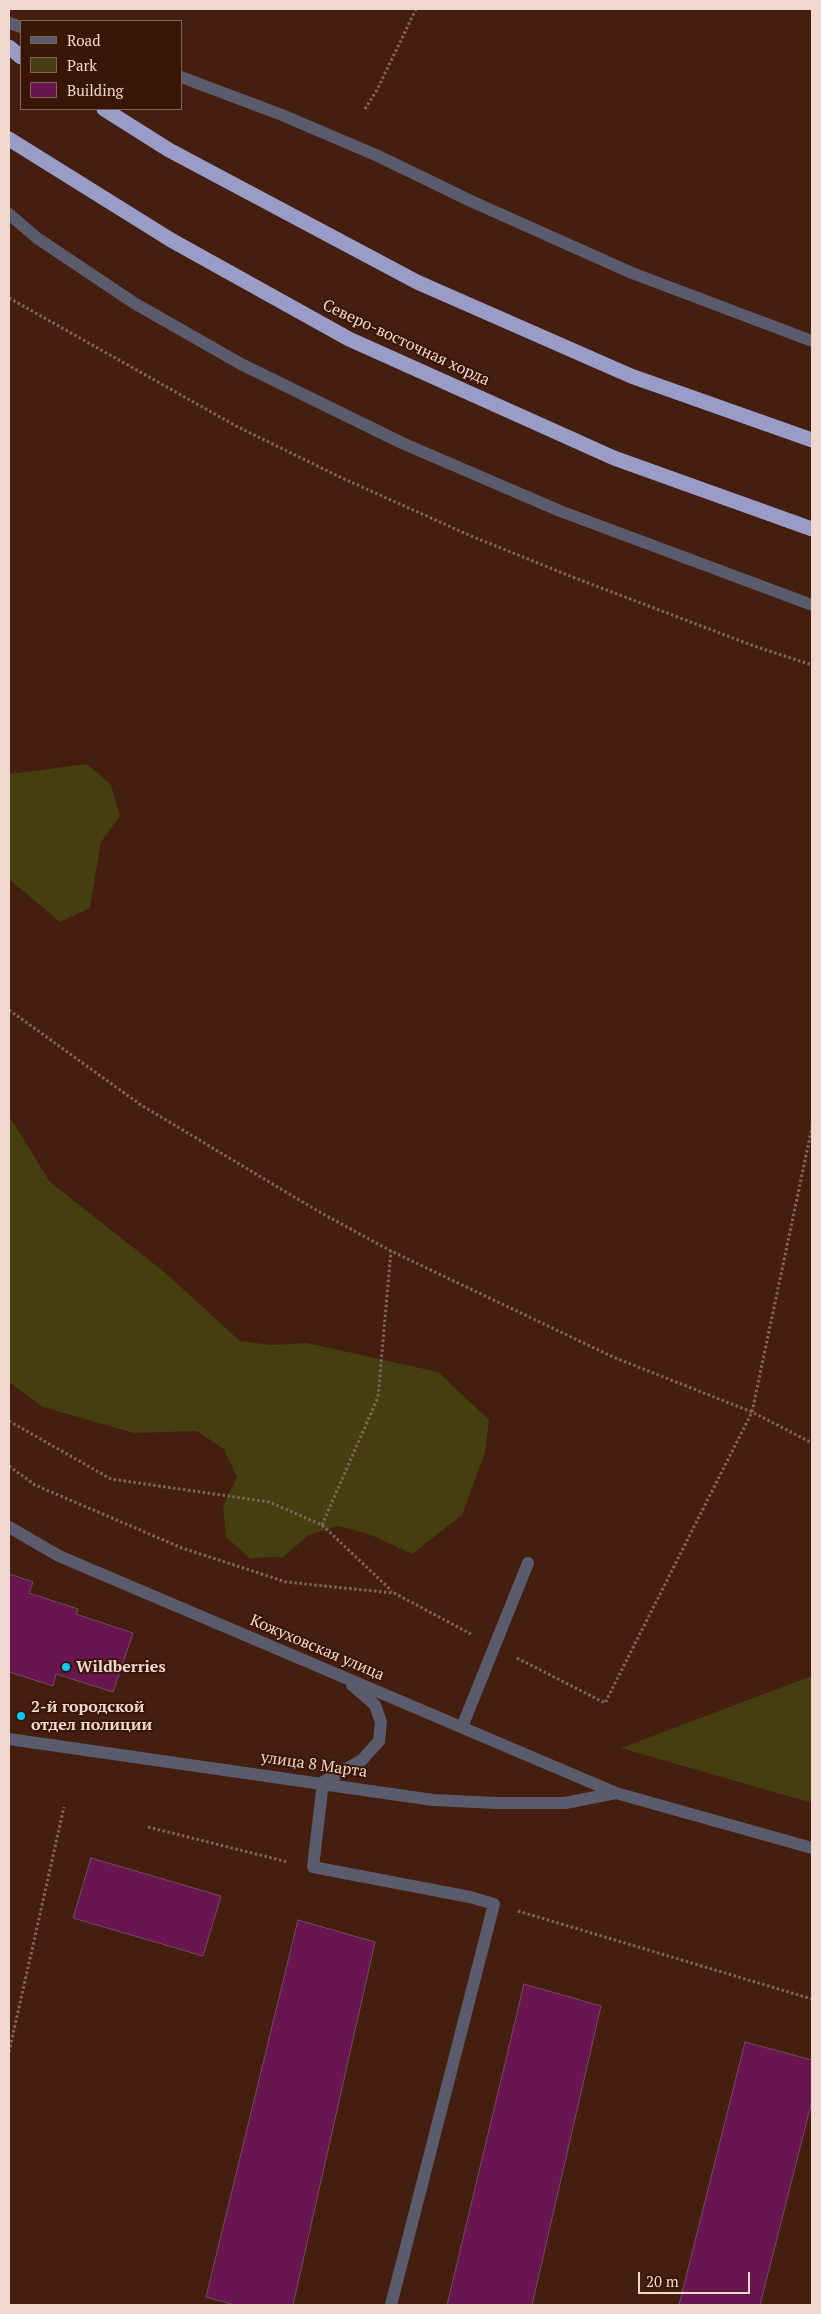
<!DOCTYPE html>
<meta charset="utf-8">
<style>
body{margin:0}
#map{position:relative;width:821px;height:2314px;overflow:hidden;background:#441f10;font-family:"PT Serif",serif}
canvas{display:block}
.frame{position:absolute;inset:0;border:10px solid #f1d8ce;pointer-events:none}
.legend{position:absolute;left:20px;top:20px;width:162px;height:90px;box-sizing:border-box;background:#391506;border:1px solid #836356;margin:0;padding:6px 9px;list-style:none;font-size:15px;color:#f1d8ce}
.legend li{display:flex;align-items:center;gap:10px;height:25px}
.legend b{width:25px;border:1px solid #836356}
.scale{position:absolute;left:638px;top:2272px;width:112px;height:22px;box-sizing:border-box;border:2px solid #f1d8ce;border-top:0;padding-left:6px;font-size:15px;line-height:18px;white-space:nowrap;color:#f1d8ce;-webkit-text-stroke:4px #391506;paint-order:stroke}
</style>
<div id="map">
<canvas width="821" height="2314"></canvas>
<div class="frame"></div>
<ul class="legend">
<li><b style="height:6px;background:#5a5b6c"></b>Road</li>
<li><b style="height:14px;background:#443e10"></b>Park</li>
<li><b style="height:14px;background:#681550"></b>Building</li>
</ul>
<div class="scale">20 m</div>
</div>
<script>
const c = document.querySelector('canvas').getContext('2d');
c.lineJoin = 'round';
function fillPath(path, color) {
  c.fillStyle = color;
  c.fill(path, 'evenodd');
}
function toPath(rows) {
  const path = new Path2D();
  for (const r of rows) {
    path.moveTo(r[0], r[1]);
    for (let i = 2; i < r.length; i += 2) path.lineTo(r[i], r[i + 1]);
  }
  return path;
}
function strokePath(path, color, width, dash) {
  c.strokeStyle = color;
  c.lineWidth = width;
  c.lineCap = dash ? 'butt' : 'round';
  c.setLineDash(dash || []);
  c.stroke(path);
}
function write(font, color, halo, rows, align = 'center') {
  c.font = font + ' "PT Serif",serif';
  c.lineWidth = 4;
  c.setLineDash([]);
  c.textBaseline = 'middle';
  c.strokeStyle = halo;
  c.fillStyle = color;
  for (const [text, x, y, turn = 0] of rows) {
    c.save();
    c.translate(x, y);
    c.rotate((+turn || 0) * Math.PI / 180);
    c.textAlign = isNaN(turn) ? turn : align;
    if (halo) c.strokeText(text, 0, 0);
    c.fillText(text, 0, 0);
    c.restore();
  }
}
fillPath(toPath([
 [87,764,111,785,120,816,101,842,90,908,60,922,9,879,9,774],
 [9,1116,50,1182,163,1271,240,1341,272,1345,307,1343,438,1372,489,1420,485,1453,462,1515,412,1554,369,1534,338,1526,309,1535,283,1557,250,1558,226,1537,223,1506,237,1477,224,1449,197,1431,134,1433,43,1407,9,1382],
 [812,1676,812,1803,621,1748]
]), '#443e10');
const building = toPath([
 [9,1574,33,1582,29,1593,78,1609,76,1614,133,1633,113,1692,56,1674,53,1686,9,1672,9,1574],
 [91,1858,221,1896,203,1956,73,1918,91,1858],
 [298,1920,375,1942,293,2305,235,2305,206,2297,298,1920],
 [524,1984,601,2006,532,2305,447,2305,524,1984],
 [745,2042,812,2060,812,2101,760,2305,679,2305,745,2042]
]);
fillPath(building, '#681550');
strokePath(building, '#724c63', 1);
strokePath(toPath([
 [365,109,377,90,416,9],
 [9,298,236,426,342,478,471,536,575,578,754,646,812,665],
 [9,1010,141,1105,316,1210,391,1251,613,1357,752,1412,812,1443],
 [9,1421,111,1479,269,1502,322,1525,392,1591],
 [9,1466,35,1485,182,1548,286,1582,394,1593,471,1634],
 [322,1525,378,1397,391,1251],
 [517,1658,605,1703,752,1412,812,1127],
 [148,1827,288,1862],
 [518,1911,812,1999],
 [9,2052,64,1807]
]), '#846457', 3, [2.5, 2.5]);
strokePath(toPath([
 [9,23,21,27],
 [181,77,282,115,378,156,473,202,632,273,812,341],
 [9,214,37,238,134,303,241,364,402,443,560,511,812,605],
 [9,1527,59,1556,616,1793,812,1848],
 [462,1727,528,1563],
 [9,1739,433,1800,496,1803,565,1803,616,1793],
 [323,1782,313,1867,470,1897,494,1904,391,2305],
 [323,1782,362,1760,379,1741,381,1722,375,1705,352,1685]
]), '#5a5b6c', 12);
strokePath(toPath([
 [9,47,21,57],
 [104,109,169,150,417,282,631,376,812,440],
 [9,139,171,240,349,339,614,458,812,529]
]), '#999cc7', 15);
for (const [x, y, r, color] of [
 [66,1667,5,"#03cbf9"],
 [21,1716,5,"#03cbf9"]
]) {
  const dot = new Path2D();
  dot.arc(x, y, r, 0, 2 * Math.PI);
  c.fillStyle = color;
  c.fill(dot);
  strokePath(dot, '#391506', 2);
}
write('16px', '#f1d8ce', '#391506', [
 ["Северо-восточная хорда",406,343,25],
 ["Кожуховская улица",317,1648,23],
 ["улица 8 Марта",314,1765,8]
]);
write('bold 16px', '#f1d8ce', '#391506', [
 ["Wildberries",76,1667],
 ["2-й городской",31,1707],
 ["отдел полиции",31,1725]
], 'left');
</script>
